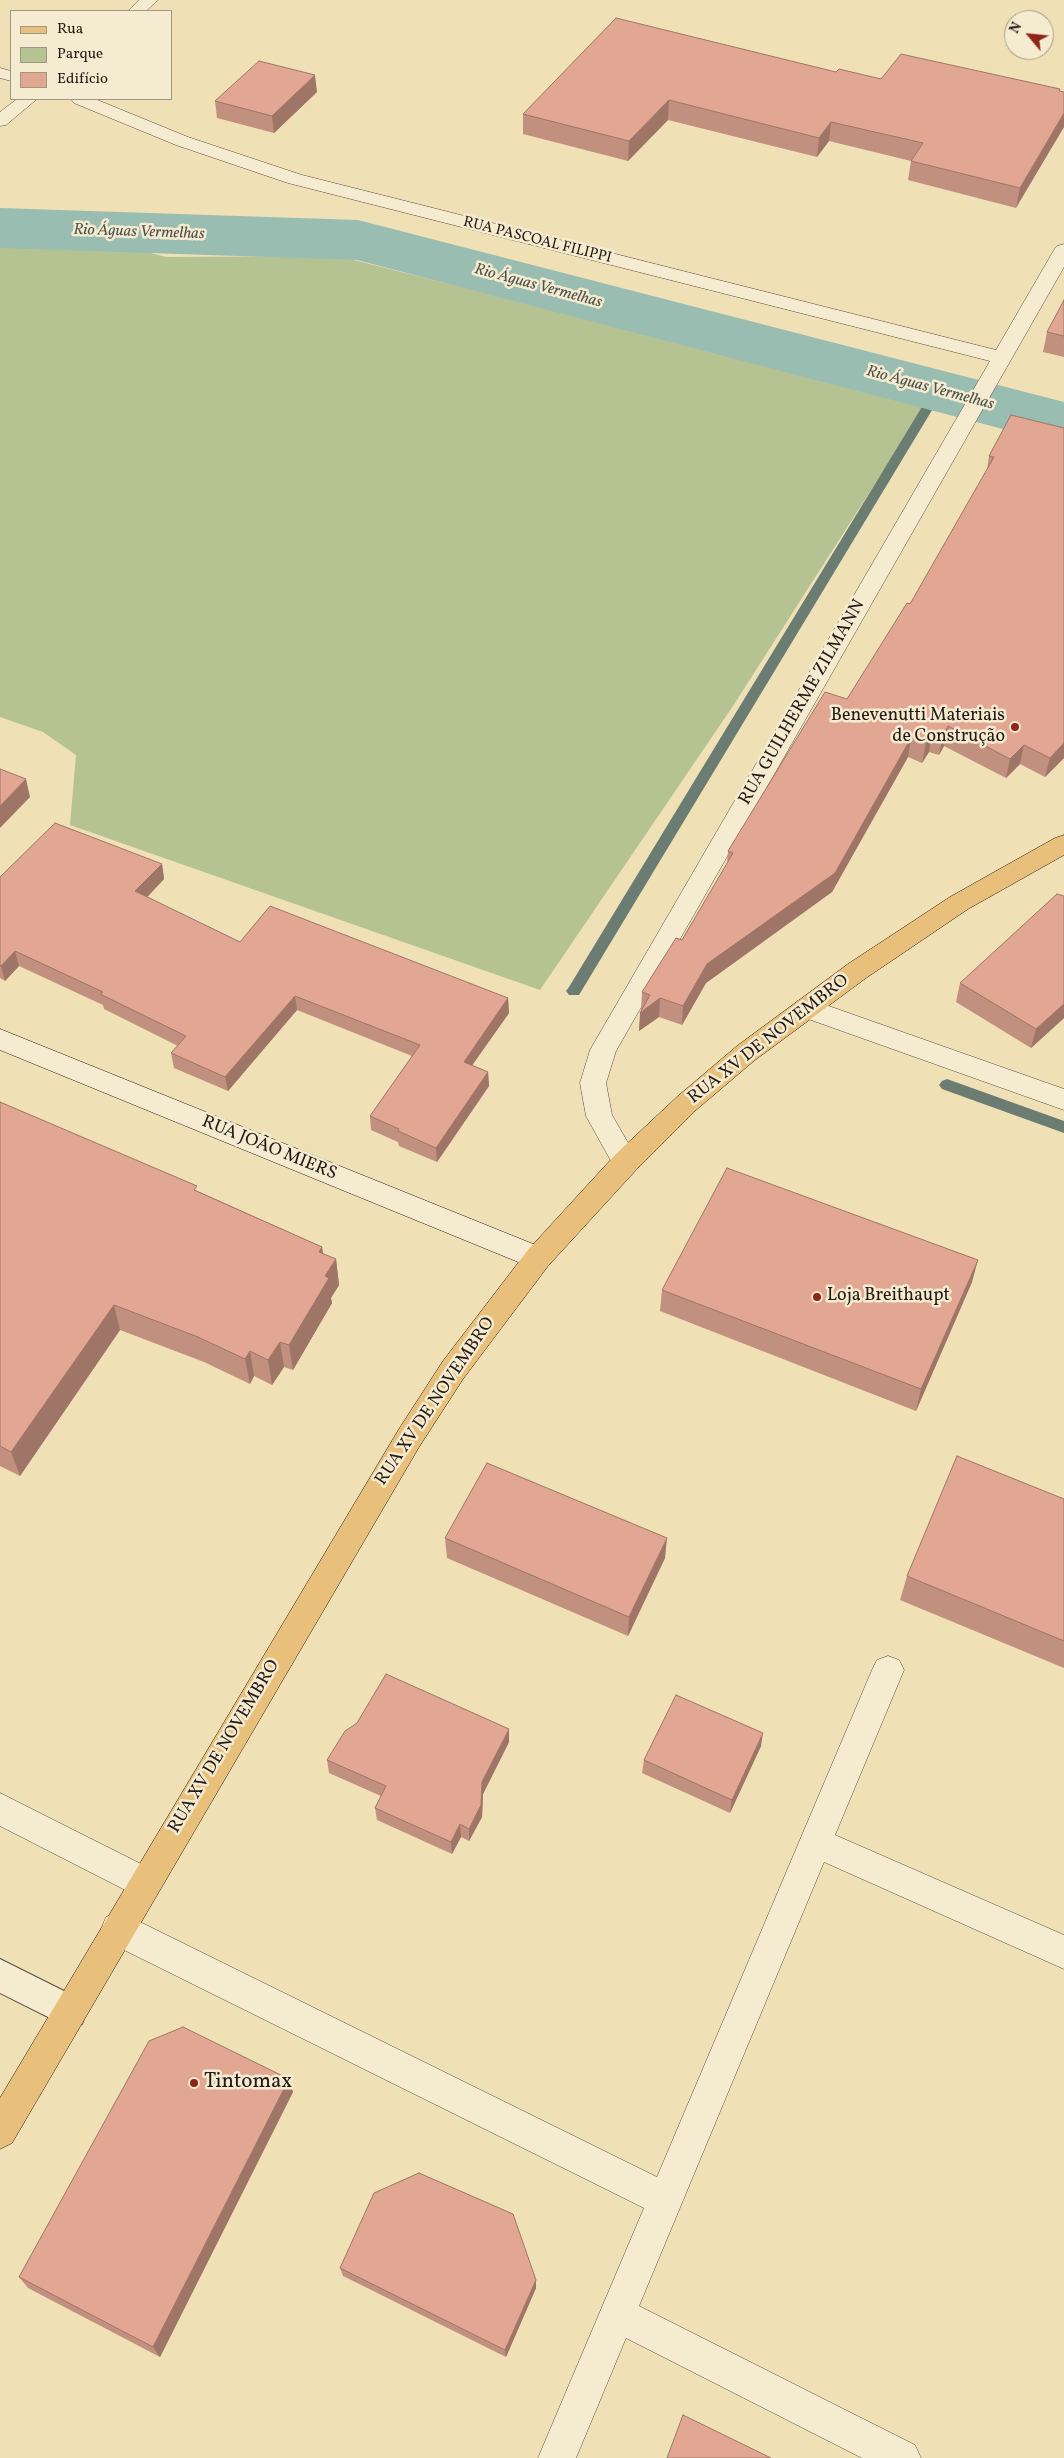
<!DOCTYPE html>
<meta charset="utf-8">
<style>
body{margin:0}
#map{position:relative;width:1064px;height:2458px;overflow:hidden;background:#f0e0b6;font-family:Vollkorn,serif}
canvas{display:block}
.legend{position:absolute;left:10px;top:10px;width:162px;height:90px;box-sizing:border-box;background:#f5ebd0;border:1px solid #a29785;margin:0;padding:6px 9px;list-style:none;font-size:15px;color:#251a15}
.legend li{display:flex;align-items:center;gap:10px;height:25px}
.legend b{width:25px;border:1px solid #a29785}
.north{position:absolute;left:1004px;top:10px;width:50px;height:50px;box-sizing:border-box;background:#f5ebd0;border:1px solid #a29785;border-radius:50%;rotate:298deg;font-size:14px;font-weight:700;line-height:20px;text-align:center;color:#251a15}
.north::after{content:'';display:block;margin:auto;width:18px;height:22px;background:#8f2418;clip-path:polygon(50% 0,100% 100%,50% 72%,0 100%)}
</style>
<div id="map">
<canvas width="1064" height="2458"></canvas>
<ul class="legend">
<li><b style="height:6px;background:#e8c07b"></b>Rua</li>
<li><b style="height:14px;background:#b5c392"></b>Parque</li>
<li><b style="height:14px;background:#e2a793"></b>Edifício</li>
</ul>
<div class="north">N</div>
</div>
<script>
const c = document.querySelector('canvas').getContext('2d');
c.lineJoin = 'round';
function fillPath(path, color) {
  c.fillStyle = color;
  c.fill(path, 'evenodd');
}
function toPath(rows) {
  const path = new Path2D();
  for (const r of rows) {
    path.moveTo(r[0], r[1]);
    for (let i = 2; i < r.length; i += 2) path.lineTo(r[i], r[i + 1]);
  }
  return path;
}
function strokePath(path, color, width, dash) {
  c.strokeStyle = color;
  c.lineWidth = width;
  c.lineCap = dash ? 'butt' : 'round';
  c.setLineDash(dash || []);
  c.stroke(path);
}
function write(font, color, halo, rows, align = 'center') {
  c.font = font + ' Vollkorn,serif';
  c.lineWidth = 5;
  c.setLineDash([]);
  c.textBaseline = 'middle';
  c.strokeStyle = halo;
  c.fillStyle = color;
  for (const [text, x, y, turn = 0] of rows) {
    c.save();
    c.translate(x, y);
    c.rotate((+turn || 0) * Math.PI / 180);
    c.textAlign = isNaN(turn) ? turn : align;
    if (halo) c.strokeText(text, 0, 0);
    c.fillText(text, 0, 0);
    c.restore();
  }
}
fillPath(toPath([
 [0,214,166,257,338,256,926,404,733,706,540,990,70,825,76,755,43,732,0,717]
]), '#b5c392');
fillPath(toPath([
 [937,388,943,392,579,995,569,995,566,991,569,987,931,392,937,388],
 [947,1079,1064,1121,1064,1133,942,1089,939,1085,942,1081,947,1079]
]), '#6b7c73');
fillPath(toPath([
 [0,208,358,220,1064,402,1064,445,357,260,0,248,0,208]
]), '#9abdb1');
const lane = toPath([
 [0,1959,82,2000,86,2012,82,2024,70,2028,0,1993,0,1959]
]);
const street = toPath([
 [139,0,158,0,146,11,128,11,139,0],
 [0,68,11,71,11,81,0,78,0,68],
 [17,99,37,99,6,125,0,126,0,112,17,99],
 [71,99,95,99,188,137,302,175,996,350,1054,250,1057,246,1064,244,1064,267,616,1051,606,1083,612,1115,639,1162,636,1170,626,1173,616,1170,586,1116,580,1083,590,1050,990,361,288,183,176,145,74,103,71,99],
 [806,998,1064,1089,1064,1110,797,1015,793,1008,797,1001,806,998],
 [888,1656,899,1660,904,1670,835,1835,1064,1935,1064,1969,824,1862,639,2306,915,2445,921,2458,862,2458,626,2338,576,2458,538,2458,644,2208,106,1941,101,1929,106,1917,118,1912,130,1917,657,2177,872,1670,877,1660,888,1656],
 [0,1793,157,1872,162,1883,157,1894,145,1899,133,1894,0,1826,0,1793]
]);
const secondary = toPath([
 [0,1029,548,1250,552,1258,548,1266,538,1269,528,1266,0,1050,0,1029]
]);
const primary = toPath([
 [1064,835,1064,855,968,909,866,978,755,1060,696,1110,636,1170,548,1266,463,1379,419,1447,12,2143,0,2149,0,2098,399,1429,443,1361,528,1250,616,1154,678,1096,737,1046,848,964,950,897,1055,838,1064,835]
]);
strokePath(lane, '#584c3d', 2);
strokePath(street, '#584c3d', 1);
strokePath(secondary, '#251a15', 1);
strokePath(primary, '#251a15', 1);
fillPath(lane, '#f5ebd0');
fillPath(street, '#f5ebd0');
fillPath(secondary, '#f5ebd0');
fillPath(primary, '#e8c07b');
fillPath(toPath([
 [836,72,881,79,1060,89,1016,208,908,180,911,161,829,141,817,157,668,120,628,161,523,134,523,114],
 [317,92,274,133,217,118,215,101],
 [1064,300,1064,357,1043,352,1047,332],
 [1011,415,1064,758,1045,777,1020,764,1006,778,944,746,939,755,929,752,922,763,908,757,832,892,706,983,682,1025,659,1017,639,1031,641,1010,642,992,682,940,727,864,728,851,847,699,910,604,987,470,989,456],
 [162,864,164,879,147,897,240,942,508,998,509,1013,472,1065,488,1072,489,1086,437,1162,399,1146,398,1142,371,1130,370,1116,412,1056,297,1010,228,1091,174,1068,171,1053,178,1046,104,1009,103,1005,19,966,5,981,0,978,0,877],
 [1064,896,1064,1018,1031,1048,956,1002,960,983],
 [0,1102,322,1247,323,1254,336,1259,339,1285,331,1298,332,1303,293,1370,284,1367,272,1385,254,1376,250,1384,204,1362,120,1330,20,1476,0,1466],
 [972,1282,916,1411,660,1311,662,1290],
 [1064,1499,1064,1668,900,1600,907,1576],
 [445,1538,665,1558,628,1636,447,1558],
 [509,1742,483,1794,482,1817,469,1841,461,1837,452,1854,377,1820,375,1808,381,1796,329,1773,327,1760],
 [761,1746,730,1813,642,1773,644,1760],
 [289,2079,293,2092,160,2357,28,2288,19,2277],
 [340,2268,536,2280,536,2288,506,2357,343,2276]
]), '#c2907e');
fillPath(toPath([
 [315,75,317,92,274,133,272,116],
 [669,100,668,120,628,161,629,141],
 [1064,113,1064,127,1016,208,1020,188],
 [831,122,829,141,817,157,819,138],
 [948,726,944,746,939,755,943,736],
 [932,733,929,752,922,763,926,743],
 [911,738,908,757,832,892,706,983,682,1025,683,1006,707,964],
 [1064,743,1064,758,1045,777,1050,758],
 [1024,745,1020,764,1006,778,1010,759],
 [26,779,30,797,0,828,0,806],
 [162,864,164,879,138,907,135,891],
 [15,951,19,966,5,981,1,966],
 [295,996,297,1010,228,1091,225,1077],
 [508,998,509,1013,464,1077,464,1062],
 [660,998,659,1017,639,1031,640,1013],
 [1064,1004,1064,1018,1031,1048,1036,1029],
 [488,1072,489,1086,437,1162,436,1148],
 [322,1247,326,1273,319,1252],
 [336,1259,339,1285,331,1298,332,1303,293,1370,289,1345,325,1276],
 [978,1260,972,1282,916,1411,921,1389],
 [114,1305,120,1330,20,1476,11,1452],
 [280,1342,284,1367,272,1385,268,1360],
 [250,1351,254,1376,250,1384,245,1359],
 [667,1538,665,1558,628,1636,629,1617],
 [509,1729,509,1742,483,1794,482,1817,469,1841,469,1829,482,1782],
 [763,1733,761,1746,730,1813,732,1800],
 [460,1824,461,1837,452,1854,451,1842],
 [289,2079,293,2092,160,2357,153,2347],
 [536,2280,536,2288,506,2357,505,2350]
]), '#9e7567');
const building = toPath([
 [616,18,836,72,839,69,881,79,901,54,1060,89,1059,91,1064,92,1064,113,1020,188,911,161,923,143,831,122,819,138,669,100,629,141,523,114,616,18],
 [259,61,315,75,272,116,215,101,259,61],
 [1064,300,1064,336,1047,332,1064,300],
 [1011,415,1064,428,1064,743,1050,758,1024,745,1010,759,948,726,943,736,932,733,926,743,911,738,835,873,707,964,683,1006,660,998,640,1013,650,995,642,992,676,938,682,940,733,853,728,851,825,692,847,699,907,603,910,604,994,457,989,456,1011,415],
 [0,769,26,779,0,806,0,769],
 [55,823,162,864,135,891,240,942,270,906,508,998,464,1062,488,1072,436,1148,398,1131,399,1129,370,1116,420,1045,295,996,225,1077,171,1053,186,1036,100,994,103,992,15,951,1,966,0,965,0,877,55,823],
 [1057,894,1064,896,1064,1004,1036,1029,960,983,1057,894],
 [0,1102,197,1186,194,1190,322,1247,319,1252,336,1259,325,1276,329,1278,289,1345,280,1342,268,1360,250,1351,245,1359,198,1337,114,1305,11,1452,0,1446,0,1102],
 [727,1168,978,1260,921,1389,662,1290,727,1168],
 [957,1456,1064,1499,1064,1641,907,1576,957,1456],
 [487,1463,667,1538,629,1617,445,1538,487,1463],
 [386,1674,509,1729,482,1782,481,1805,469,1829,460,1824,451,1842,375,1808,386,1786,327,1760,345,1731,357,1723,386,1674],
 [676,1695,763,1733,732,1800,644,1760,676,1695],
 [183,2027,289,2079,153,2347,19,2277,149,2041,183,2027],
 [419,2173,513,2214,536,2280,505,2350,340,2268,374,2193,419,2173],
 [683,2415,771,2458,667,2458,683,2415]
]);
fillPath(building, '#e2a793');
strokePath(building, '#9e7567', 1);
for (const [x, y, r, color] of [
 [1015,727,5,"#8f2418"],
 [817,1297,5,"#8f2418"],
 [194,2083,5,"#8f2418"]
]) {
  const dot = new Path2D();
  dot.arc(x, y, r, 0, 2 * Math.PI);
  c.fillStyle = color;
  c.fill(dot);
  strokePath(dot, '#f5ebd0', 2);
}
write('15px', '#251a15', '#f5ebd0', [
 ["RUA PASCOAL FILIPPI",537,241,14]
]);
write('italic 16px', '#4e534c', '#f5ebd0', [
 ["Rio Águas Vermelhas",139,233,2],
 ["Rio Águas Vermelhas",538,287,15],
 ["Rio Águas Vermelhas",930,389,15]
]);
write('18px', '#251a15', '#f5ebd0', [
 ["RUA GUILHERME ZILMANN",803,703,-60],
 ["RUA XV DE NOVEMBRO",769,1040,-38],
 ["RUA JOÃO MIERS",269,1149,22],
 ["RUA XV DE NOVEMBRO",436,1402,-56],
 ["RUA XV DE NOVEMBRO",225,1747,-59]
]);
write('18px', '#251a15', '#f5ebd0', [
 ["Benevenutti Materiais",1005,717],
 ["de Construção",1005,738],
 ["Loja Breithaupt",827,1297,"left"]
], 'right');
write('21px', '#251a15', '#f5ebd0', [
 ["Tintomax",204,2083]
], 'left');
</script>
